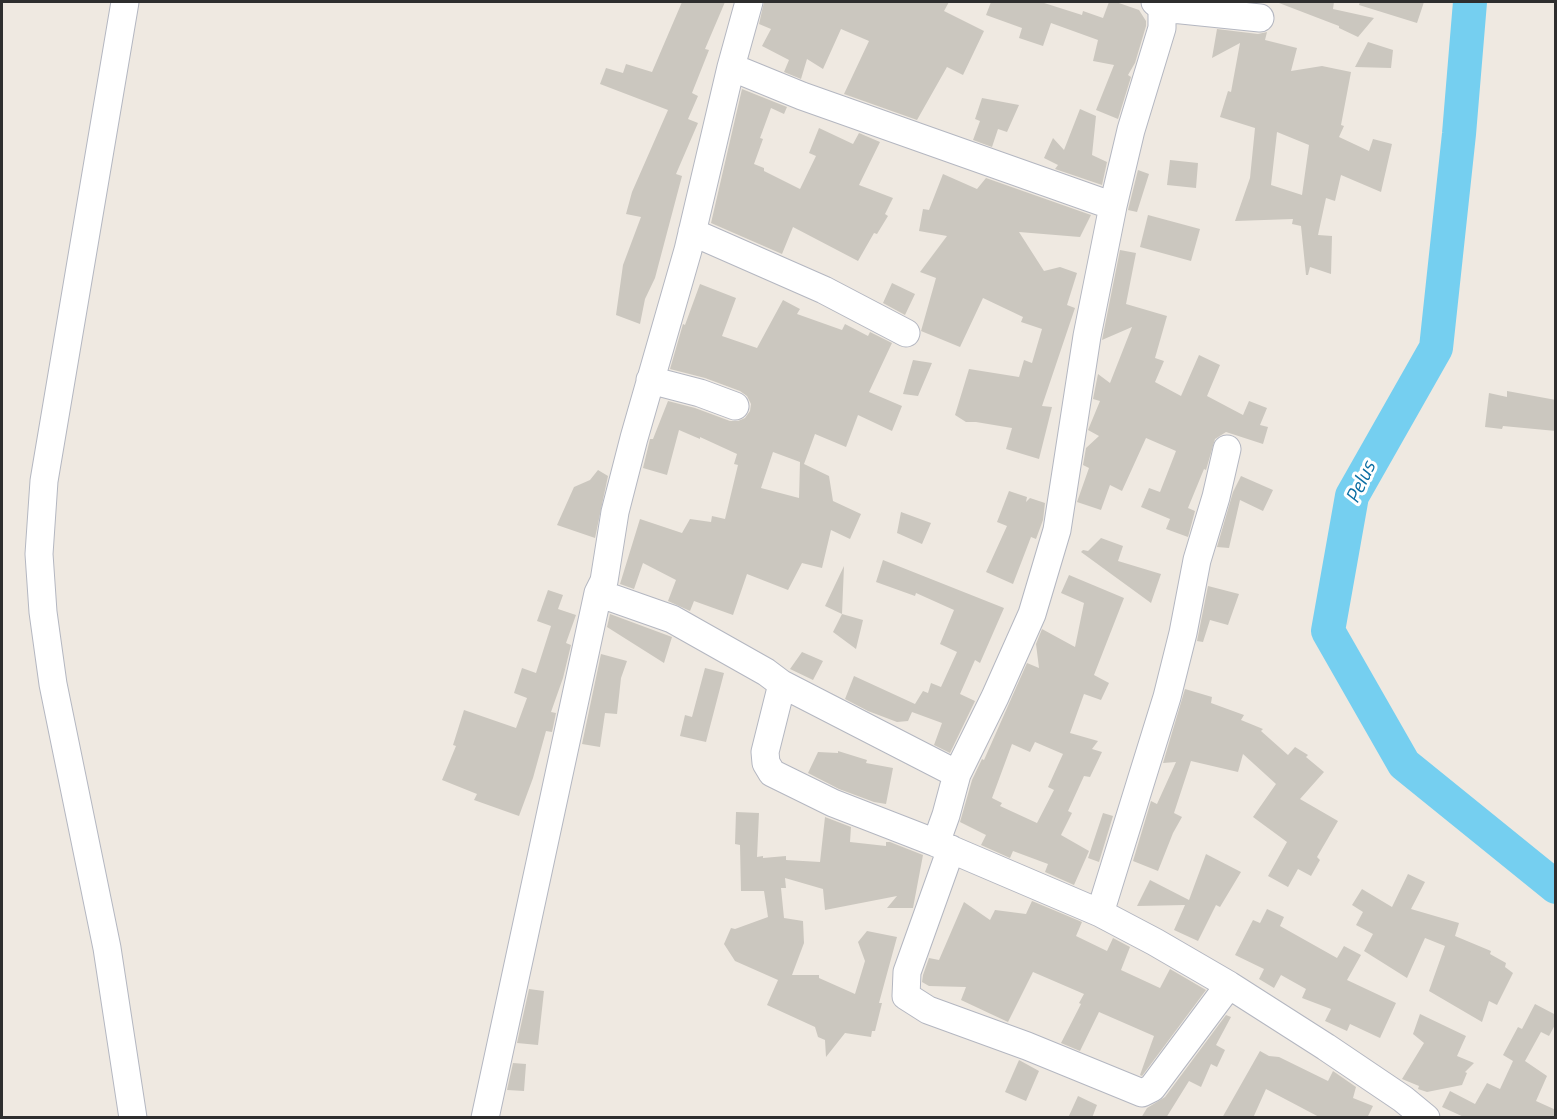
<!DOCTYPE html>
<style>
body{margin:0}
#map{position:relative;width:1557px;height:1119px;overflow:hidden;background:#efe9e1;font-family:"Titillium Web",sans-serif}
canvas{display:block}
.frame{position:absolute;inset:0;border:3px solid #2e2e2e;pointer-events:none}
</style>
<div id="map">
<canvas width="1557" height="1119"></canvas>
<div class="frame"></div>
</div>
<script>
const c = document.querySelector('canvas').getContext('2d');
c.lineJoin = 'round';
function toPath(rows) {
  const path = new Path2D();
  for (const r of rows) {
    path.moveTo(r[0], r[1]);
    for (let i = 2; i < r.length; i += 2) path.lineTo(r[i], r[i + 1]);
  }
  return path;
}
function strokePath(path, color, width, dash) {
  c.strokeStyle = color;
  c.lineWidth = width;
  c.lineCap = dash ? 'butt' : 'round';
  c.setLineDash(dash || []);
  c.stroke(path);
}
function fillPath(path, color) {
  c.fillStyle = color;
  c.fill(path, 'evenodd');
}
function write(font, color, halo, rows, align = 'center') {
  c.font = font + ' "Titillium Web",sans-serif';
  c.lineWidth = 6;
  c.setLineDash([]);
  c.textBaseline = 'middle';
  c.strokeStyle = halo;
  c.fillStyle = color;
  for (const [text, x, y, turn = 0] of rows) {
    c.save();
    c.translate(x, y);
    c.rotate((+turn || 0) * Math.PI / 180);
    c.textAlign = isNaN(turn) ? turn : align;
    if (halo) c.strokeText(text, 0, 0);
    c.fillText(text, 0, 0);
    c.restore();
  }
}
strokePath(toPath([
 [1470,2,1459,134,1436,348,1352,496,1328,631,1404,764,1556,887]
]), '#75cff0', 34);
fillPath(toPath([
 [682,2,725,2,705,49,709,50,692,93,698,96,688,119,698,123,676,174,682,176,655,278,645,299,640,324,616,315,623,265,641,217,626,214,632,192,668,110,600,84,606,68,623,73,626,64,652,72],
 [764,2,949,2,944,11,984,31,963,75,947,67,917,120,844,94,869,41,841,29,823,69,807,59,801,79,784,72,789,60,762,46,771,29,759,24],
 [991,2,1041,2,1082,15,1083,11,1103,18,1109,2,1116,2,1139,10,1146,21,1146,26,1135,63,1128,75,1131,77,1118,119,1096,110,1114,65,1093,61,1098,40,1051,23,1043,46,1019,38,1022,28,986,15],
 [1279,2,1334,2,1333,9,1374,18,1358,37,1339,28,1339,26,1279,3],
 [1360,2,1424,2,1417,23,1359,5],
 [1217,29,1258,34,1267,32,1265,40,1297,48,1291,71,1322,66,1351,72,1341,125,1344,126,1339,137,1369,151,1373,139,1392,144,1381,192,1341,175,1335,201,1326,198,1318,235,1332,236,1331,274,1310,267,1308,275,1306,275,1301,226,1292,224,1293,219,1235,221,1250,178,1255,128,1220,117,1228,91,1231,92,1240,43,1212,58],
 [1277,132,1309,145,1302,195,1271,185],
 [1368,42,1393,50,1391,68,1355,67],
 [742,89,787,107,784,114,771,108,760,138,763,139,754,164,764,168,764,171,800,189,816,156,809,153,819,128,853,144,859,133,880,142,859,185,893,198,885,214,888,216,877,234,874,233,858,261,793,227,782,254,711,223],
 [982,98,1019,105,1007,132,998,129,992,147,973,140,980,121,975,119],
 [1080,109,1096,116,1092,155,1107,162,1102,185,1055,169,1058,165,1044,158,1053,138,1064,150],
 [1170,160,1198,163,1196,188,1167,185],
 [1138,170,1149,174,1137,212,1128,210],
 [943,174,977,189,986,178,1091,215,1080,237,1019,232,1044,271,1060,267,1077,273,1067,305,1075,308,1042,406,1052,407,1039,459,1006,449,1012,428,976,422,966,422,955,415,969,369,1019,377,1024,360,1032,363,1042,329,1021,322,1023,317,983,298,960,347,921,331,936,278,920,272,947,236,919,231,923,209,929,210],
 [1148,215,1200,229,1191,261,1140,247],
 [1120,250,1136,253,1126,304,1167,316,1155,358,1164,361,1155,382,1181,396,1199,355,1220,365,1207,396,1243,415,1249,401,1267,408,1260,425,1268,427,1263,444,1226,432,1215,439,1206,470,1204,469,1188,508,1195,511,1188,537,1166,529,1170,519,1141,507,1149,488,1160,492,1176,451,1146,438,1122,491,1110,485,1101,510,1077,502,1089,468,1083,465,1086,448,1099,436,1088,430,1100,401,1093,399,1098,374,1110,383,1132,327,1102,340],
 [892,283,915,294,905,315,883,303],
 [700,284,736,298,722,336,757,348,783,300,800,309,797,314,842,330,845,324,868,336,870,332,892,343,869,392,902,406,892,431,858,415,846,447,815,434,804,464,829,476,833,501,861,514,850,539,831,530,822,568,802,563,788,590,747,574,733,615,694,601,690,611,668,601,676,580,643,563,634,589,620,584,640,519,682,533,690,519,711,522,712,516,725,519,738,465,734,464,737,454,700,437,700,439,679,430,667,475,643,468,650,439,653,439,668,401,695,408,730,421,738,421,745,418,750,411,751,404,747,396,740,391,705,378,670,369,683,324,685,325],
 [773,452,800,462,799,498,761,488],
 [913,360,932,363,918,396,903,394],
 [1507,391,1556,400,1556,431,1503,426,1502,429,1485,427,1489,393,1507,397],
 [598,470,608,476,595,538,557,525,574,487,590,480],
 [1241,476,1273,490,1263,511,1240,500,1229,548,1217,547,1233,492],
 [1009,491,1027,497,1026,502,1030,498,1045,503,1043,520,1036,539,1031,537,1013,584,986,572,1007,526,997,522],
 [901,512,931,523,922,544,897,533],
 [1101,538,1123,546,1118,561,1161,574,1151,603,1081,552,1083,550,1088,551],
 [883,560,1004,608,980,663,975,660,960,694,975,701,950,753,934,745,942,723,912,712,908,721,897,722,868,711,845,699,854,676,915,704,923,691,928,693,931,683,941,687,957,652,940,644,954,610,916,593,915,596,876,582],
 [844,566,842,614,825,606],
 [1069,575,1124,598,1094,675,1109,683,1101,700,1084,694,1070,733,1098,741,1092,749,1102,752,1090,777,1084,776,1068,811,1072,813,1061,835,1089,851,1074,885,1045,872,1048,864,1013,851,1010,858,981,845,986,835,960,822,972,780,982,759,984,760,1027,663,1039,668,1036,644,1042,629,1075,647,1084,603,1061,593],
 [1035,742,1063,754,1048,787,1054,790,1037,823,1000,806,1002,803,992,798,1012,744,1030,752],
 [1208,586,1239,594,1228,625,1210,620,1203,642,1197,641],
 [548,590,563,595,558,609,576,615,566,643,571,645,563,678,551,712,556,713,552,732,546,731,533,778,519,816,474,800,477,794,442,780,456,746,453,745,464,710,516,728,527,698,514,693,522,668,536,673,551,626,537,621],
 [610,614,672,637,664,663,607,627],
 [842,614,863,620,856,649,833,632],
 [802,652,823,661,813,680,790,669],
 [601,654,627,661,621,678,617,714,605,713,600,747,582,744],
 [705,668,724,673,706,742,680,736,685,715,692,717],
 [1185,689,1212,697,1211,703,1244,715,1241,720,1263,729,1261,731,1288,755,1295,747,1308,755,1306,757,1324,772,1300,799,1338,821,1317,857,1320,860,1311,876,1298,869,1288,887,1268,876,1287,842,1253,817,1276,784,1243,754,1238,772,1191,761,1174,813,1182,817,1173,833,1158,871,1133,861,1151,801,1157,804,1176,762,1163,763],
 [838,751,867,760,866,763,893,768,886,804,874,802,839,789,808,773,818,752,838,753],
 [736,812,759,813,757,857,763,856,763,858,786,856,786,860,820,862,825,817,851,827,850,842,886,846,886,842,890,842,923,855,913,908,887,908,897,896,825,910,823,889,785,878,786,888,781,888,784,918,803,921,804,943,792,975,819,975,819,978,855,994,865,961,858,942,867,931,897,937,879,1003,882,1003,875,1031,872,1031,871,1037,845,1033,826,1057,825,1040,818,1037,815,1027,767,1005,778,980,735,961,724,944,731,928,735,929,768,917,764,891,741,891,740,845,735,844],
 [1103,813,1113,816,1099,862,1088,858],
 [1206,854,1241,872,1220,907,1216,905,1198,941,1174,930,1185,905,1137,906,1150,880,1189,900],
 [1408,874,1425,882,1411,909,1459,923,1455,936,1491,951,1490,954,1506,963,1505,967,1513,973,1497,1005,1489,1001,1482,1022,1429,991,1445,946,1425,938,1407,978,1364,951,1373,934,1356,925,1363,912,1352,905,1362,889,1392,907],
 [1032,901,1082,922,1076,936,1107,951,1113,938,1130,947,1121,970,1160,988,1170,969,1206,990,1142,1076,1140,1075,1154,1036,1099,1012,1080,1051,1061,1043,1081,1004,1079,1003,1084,994,1033,972,1008,1022,961,1000,966,987,929,986,922,982,923,975,929,958,939,960,964,902,990,920,995,910,1026,914],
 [1267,909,1284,917,1280,926,1337,958,1344,946,1361,955,1347,980,1396,1003,1380,1038,1350,1024,1347,1031,1325,1021,1331,1009,1302,998,1306,989,1281,975,1274,988,1259,979,1264,969,1235,955,1253,920,1260,923],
 [529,989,544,991,538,1045,517,1043],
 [1535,1004,1556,1015,1556,1023,1549,1036,1541,1032,1525,1061,1547,1076,1536,1101,1556,1110,1556,1118,1466,1118,1442,1107,1450,1091,1475,1104,1487,1083,1500,1089,1513,1061,1503,1055,1518,1027,1522,1029],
 [1420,1014,1466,1036,1457,1056,1474,1063,1465,1072,1467,1073,1462,1085,1427,1092,1418,1089,1419,1086,1402,1079,1424,1043,1413,1034],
 [1226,1015,1231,1017,1216,1045,1225,1050,1217,1067,1211,1064,1201,1087,1189,1081,1166,1118,1141,1118,1147,1108,1165,1097],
 [1260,1051,1269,1056,1279,1057,1328,1081,1333,1071,1356,1087,1353,1098,1373,1106,1367,1118,1321,1118,1266,1089,1253,1118,1222,1118],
 [1019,1060,1039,1071,1026,1101,1005,1092],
 [513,1063,526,1064,524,1091,507,1090],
 [1078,1096,1097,1105,1092,1118,1068,1118]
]), '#cbc7bf');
const minor = toPath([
 [125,2,44,481,39,554,43,612,53,684,107,948,133,1118],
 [1155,2,1162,8,1162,28,1131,130,1113,206,1087,336,1057,530,1032,614,995,697,957,774,946,815,936,843,1100,913,1155,942,1229,985,1326,1047,1403,1099,1426,1118],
 [1162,8,1260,18],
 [731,67,802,96,1113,206],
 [692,232,824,290,906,333],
 [650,380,700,393,735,406],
 [598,593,672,619,766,672,782,684,957,774],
 [782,684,765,752,766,763,772,773,833,803,936,843],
 [951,849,907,972,906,996,928,1010,1027,1046,1142,1093,1152,1088,1229,985],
 [1100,913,1167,697,1183,633,1197,560,1216,497,1227,449],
 [485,1118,598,593,604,581,615,512,634,438,688,250,731,67,749,2]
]);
strokePath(minor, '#b4b7c1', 29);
strokePath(minor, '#fff', 27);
write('italic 20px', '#0d6fa3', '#fff', [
 ["Pelus",1362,483,-65]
]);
</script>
